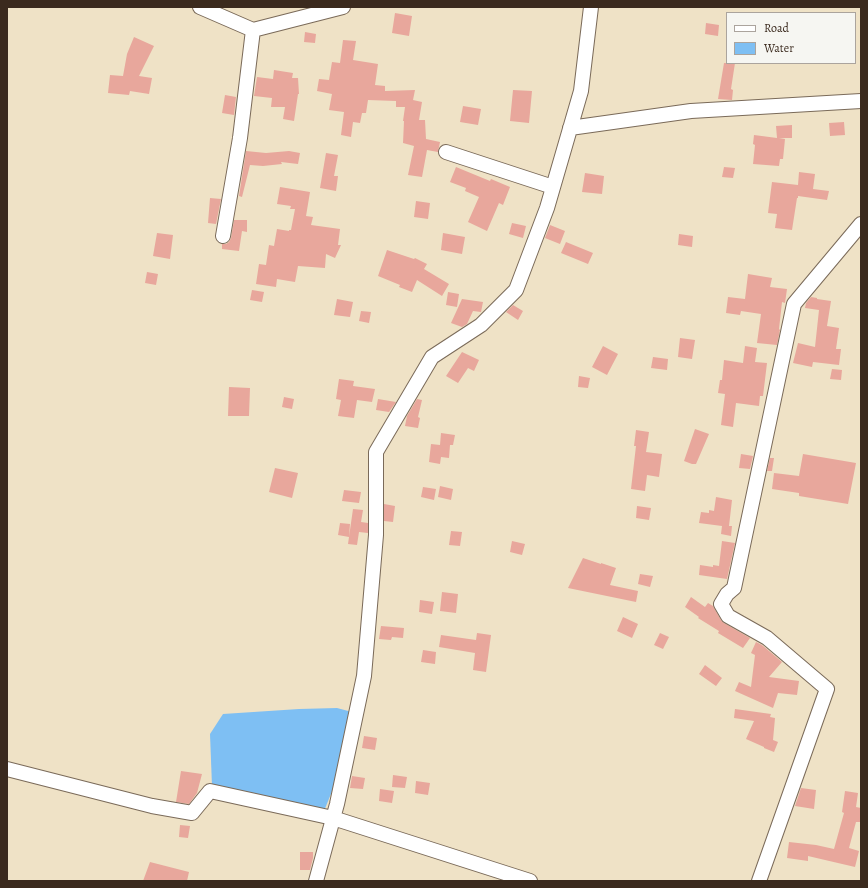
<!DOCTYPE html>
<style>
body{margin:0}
#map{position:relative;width:868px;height:888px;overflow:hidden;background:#efe2c6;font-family:Alegreya,serif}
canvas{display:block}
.frame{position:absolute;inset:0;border:8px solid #3b2a1e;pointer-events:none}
.legend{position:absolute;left:726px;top:12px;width:130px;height:52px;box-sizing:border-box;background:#f6f6f2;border:1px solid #aba49d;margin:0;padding:5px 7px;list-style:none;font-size:12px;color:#3b2a1e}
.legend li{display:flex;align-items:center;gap:8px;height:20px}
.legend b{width:20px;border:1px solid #aba49d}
</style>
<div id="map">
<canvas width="868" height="888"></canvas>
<div class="frame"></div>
<ul class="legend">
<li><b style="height:5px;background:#fff"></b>Road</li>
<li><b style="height:11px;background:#7ebff3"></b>Water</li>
</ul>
</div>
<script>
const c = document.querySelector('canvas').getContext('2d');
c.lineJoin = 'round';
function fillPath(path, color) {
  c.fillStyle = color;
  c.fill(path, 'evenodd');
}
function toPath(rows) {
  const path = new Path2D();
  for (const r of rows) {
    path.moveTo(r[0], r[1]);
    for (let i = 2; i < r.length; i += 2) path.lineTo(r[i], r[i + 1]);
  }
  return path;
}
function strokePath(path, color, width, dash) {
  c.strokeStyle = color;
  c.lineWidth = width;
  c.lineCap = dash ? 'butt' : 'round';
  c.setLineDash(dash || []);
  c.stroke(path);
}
fillPath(toPath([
 [337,708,352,712,335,784,324,811,212,786,210,734,223,714,299,709]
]), '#7ebff3');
fillPath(toPath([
 [395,13,412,16,409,36,392,33],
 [706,23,719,25,718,36,705,34],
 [305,32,316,34,315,43,304,42],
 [134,37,154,46,139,76,152,78,149,94,130,91,129,95,108,93,110,75,123,76,127,54],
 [343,40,356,41,353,60,378,64,375,85,385,86,385,91,415,90,413,100,422,102,419,120,425,120,426,139,440,142,438,152,427,150,422,177,408,175,414,146,403,143,404,121,403,121,405,107,396,107,396,101,368,100,366,113,362,113,360,123,353,122,351,137,341,135,344,112,329,110,332,94,317,91,319,79,329,80,332,62,340,63],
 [724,63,735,63,731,89,733,90,732,100,718,99],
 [274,70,293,73,292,78,298,78,299,94,298,94,294,121,283,119,285,107,271,107,272,98,254,96,257,77,273,79],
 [513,90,532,91,529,123,510,121],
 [225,95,236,97,234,115,222,113],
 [463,106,481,109,478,125,460,122],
 [844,122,845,135,830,136,829,123],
 [792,125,792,138,779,138,785,139,783,159,780,159,779,166,753,164,755,145,753,144,754,135,777,138,776,126],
 [246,151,266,153,289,151,300,153,298,164,281,162,282,164,263,166,250,165,242,197,239,196],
 [326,153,338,155,334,176,338,176,336,191,320,188],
 [456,167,490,181,491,179,510,187,503,205,499,203,487,231,468,222,479,197,465,191,466,188,450,182],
 [724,167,735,168,733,178,722,177],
 [799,172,815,174,813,189,829,191,827,200,798,196,798,198,797,198,792,230,775,228,777,214,768,213,772,182,798,185],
 [585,173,604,176,602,194,582,192],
 [280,187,310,192,306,216,313,217,311,225,340,229,338,245,341,245,335,258,326,254,325,268,298,266,295,282,277,279,276,287,256,284,259,264,266,265,269,245,274,246,277,229,289,231,289,230,291,230,295,209,290,209,291,206,277,204],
 [210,198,221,199,216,224,208,223],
 [416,201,430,203,428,219,414,217],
 [234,220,247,220,247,232,242,231,239,251,222,249,222,244,226,244,229,242,231,238],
 [512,223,526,226,523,238,509,234],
 [550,225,565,231,560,244,545,238],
 [157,233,173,235,170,259,153,256],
 [443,233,465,237,462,254,441,250],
 [679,234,693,236,692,247,678,245],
 [566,242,593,253,588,264,561,253],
 [387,250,414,259,415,258,427,264,424,269,449,284,442,296,417,280,412,292,399,287,400,285,378,276],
 [147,272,158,274,156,285,145,283],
 [748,274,772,278,770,287,787,289,785,303,782,302,779,329,780,330,777,345,757,343,761,314,741,311,740,315,726,313,728,297,745,299],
 [252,290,264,292,262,302,250,300],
 [448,292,459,294,457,307,446,305],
 [811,297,817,298,817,299,831,301,827,326,839,328,836,349,841,349,839,365,813,362,812,367,793,363,798,343,815,347,819,310,805,308,806,303],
 [337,299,353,302,350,317,334,315],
 [462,299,483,302,481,312,473,311,467,324,462,327,451,323],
 [513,305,523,311,518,320,506,312],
 [361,311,371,312,369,323,359,321],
 [680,338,695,340,692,359,678,357],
 [603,346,618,354,607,375,592,367],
 [745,346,757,348,755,362,767,363,763,396,760,396,759,406,736,403,733,427,721,425,725,394,718,393,720,380,722,380,724,360,743,363],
 [462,352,479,360,474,371,468,368,458,383,446,376],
 [653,357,668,359,667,370,651,368],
 [832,369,842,370,841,380,830,379],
 [579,376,590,378,588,388,578,387],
 [339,379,354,381,353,386,375,389,372,402,357,400,354,418,338,416,341,400,336,399],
 [229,387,250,388,249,416,228,416],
 [284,397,294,399,292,409,282,407],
 [378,399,396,402,389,412,376,410],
 [417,399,422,400,418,417,420,418,418,428,405,426,407,416],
 [695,429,709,434,696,464,692,464,684,461],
 [636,430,649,432,646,452,662,454,659,477,647,475,645,491,631,489,636,446,634,446],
 [441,433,455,435,453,445,450,445,449,458,441,457,440,464,429,462,431,444,440,445],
 [741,454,753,456,750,469,739,468],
 [803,454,856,463,848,504,799,496,799,493,772,489,774,473,799,476],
 [770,458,774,458,772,471,767,471],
 [275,468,298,473,292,498,269,492],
 [440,486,453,489,451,500,438,497],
 [423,487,436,489,434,500,421,497],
 [344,490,361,492,359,503,342,501],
 [716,497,732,500,729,526,732,526,731,536,721,534,722,526,699,523,701,512,709,513,709,510,714,511],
 [384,504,395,506,393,522,384,521],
 [637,506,651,508,649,520,636,518],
 [353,509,363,510,361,522,368,523,368,533,359,532,357,545,348,544],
 [340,523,350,524,349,537,338,535],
 [451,531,462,532,460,546,449,545],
 [512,541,525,544,522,555,510,552],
 [722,541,735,543,727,579,699,575,700,565,713,567,713,565,719,566],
 [583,558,601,564,601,563,616,568,610,585,638,591,636,602,568,588],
 [640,574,653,576,650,587,638,584],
 [442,592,458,594,456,613,440,611],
 [691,597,705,607,708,603,713,606,721,620,724,623,750,638,743,648,718,633,719,631,698,618,699,617,685,607],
 [420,600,434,602,432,614,419,612],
 [623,617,638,624,632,638,617,631],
 [381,626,404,628,403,638,392,637,391,640,379,639],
 [477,633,491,635,486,672,473,670,475,653,439,647,441,635,476,640],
 [660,633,669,637,663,649,654,645],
 [756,642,762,645,782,662,769,677,799,681,797,695,778,693,773,708,735,691,739,682,751,687,755,655,751,653],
 [423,650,436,652,435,664,421,662],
 [705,665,722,678,716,686,699,674],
 [735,709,771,714,770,717,775,718,773,740,778,742,774,752,764,748,764,747,746,739,754,721,734,718],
 [364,736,377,738,375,750,362,748],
 [181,771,202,774,197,793,189,804,176,802],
 [393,775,407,777,405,788,392,787],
 [352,776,365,778,363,789,350,788],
 [416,781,430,783,428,795,415,793],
 [801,788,816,790,814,809,795,806],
 [380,789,394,791,392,803,379,801],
 [845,791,858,793,856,807,861,808,861,822,856,822,849,848,859,851,855,867,808,856,808,861,787,858,789,842,816,845,834,849,844,813,842,812],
 [180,825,190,826,188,838,179,837],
 [300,852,313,852,313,858,310,870,300,870],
 [150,862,189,872,187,881,143,881]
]), '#e8a79c');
const street = toPath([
 [200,7,253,30,343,7],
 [570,128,691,111,861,101],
 [446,152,553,187],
 [223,236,240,138,253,30],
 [7,769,152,806,192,813,210,791,333,818,530,881],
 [316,881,337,804,364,676,376,535,376,452,432,357,481,325,516,290,547,208,581,91,591,7],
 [759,881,827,689,767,638,728,616,721,604,727,594,734,588,794,304,861,224]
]);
strokePath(street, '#7a6a59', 16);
strokePath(street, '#fff', 14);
</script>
